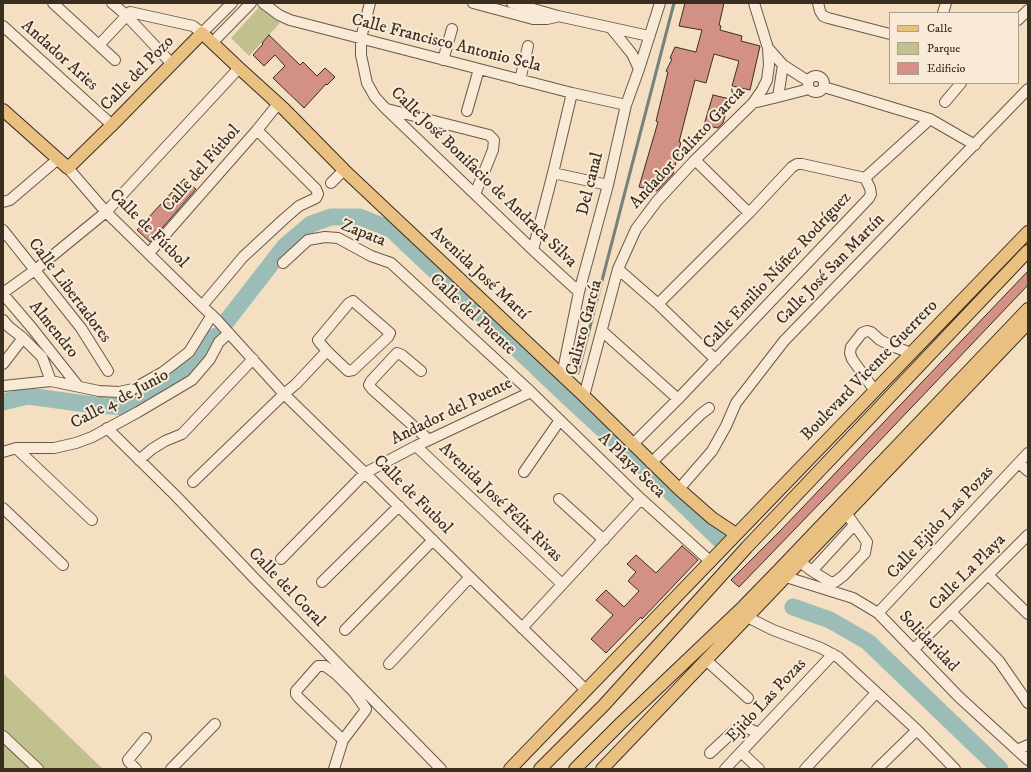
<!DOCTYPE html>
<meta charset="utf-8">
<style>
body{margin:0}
#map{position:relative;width:1031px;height:772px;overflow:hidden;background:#f4dfc2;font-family:"IM FELL DW Pica",serif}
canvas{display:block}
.frame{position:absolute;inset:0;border:4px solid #3a2e20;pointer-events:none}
.legend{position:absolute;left:889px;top:12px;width:130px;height:72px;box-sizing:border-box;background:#f8ead7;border:1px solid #ac9f8e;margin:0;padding:5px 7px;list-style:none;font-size:12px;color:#3a2e20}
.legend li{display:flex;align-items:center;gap:8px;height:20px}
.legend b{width:20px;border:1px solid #ac9f8e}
</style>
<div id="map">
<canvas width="1031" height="772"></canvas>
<div class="frame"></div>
<ul class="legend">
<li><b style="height:5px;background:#eac081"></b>Calle</li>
<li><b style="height:11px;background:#c1c08f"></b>Parque</li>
<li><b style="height:11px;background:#d39085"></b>Edificio</li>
</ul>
</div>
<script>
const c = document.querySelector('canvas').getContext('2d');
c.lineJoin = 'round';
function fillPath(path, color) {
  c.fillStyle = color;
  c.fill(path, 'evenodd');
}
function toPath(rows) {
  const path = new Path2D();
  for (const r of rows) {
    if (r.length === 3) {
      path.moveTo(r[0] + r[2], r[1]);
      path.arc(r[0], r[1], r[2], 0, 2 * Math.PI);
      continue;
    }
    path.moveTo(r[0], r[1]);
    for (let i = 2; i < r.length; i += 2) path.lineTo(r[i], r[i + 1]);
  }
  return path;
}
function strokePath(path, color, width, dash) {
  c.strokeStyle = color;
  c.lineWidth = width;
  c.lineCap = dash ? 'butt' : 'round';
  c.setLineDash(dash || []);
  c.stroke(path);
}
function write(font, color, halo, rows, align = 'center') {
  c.font = font + ' "IM FELL DW Pica",serif';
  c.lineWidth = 4;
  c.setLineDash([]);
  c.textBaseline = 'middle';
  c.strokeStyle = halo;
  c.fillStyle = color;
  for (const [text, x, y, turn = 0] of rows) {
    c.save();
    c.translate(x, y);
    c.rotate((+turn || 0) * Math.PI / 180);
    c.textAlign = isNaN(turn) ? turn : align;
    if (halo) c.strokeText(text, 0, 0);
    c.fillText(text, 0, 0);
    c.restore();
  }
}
fillPath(toPath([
 [261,5,280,23,249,56,231,38],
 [3,673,103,769,3,769]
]), '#c1c08f');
strokePath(toPath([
 [578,373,674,3],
 [570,399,570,396]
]), '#75837b', 3);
strokePath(toPath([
 [226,322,285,246,311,224,331,217,360,217,392,230,570,399,658,480,721,541],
 [3,402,28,396,93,405,130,407,172,381,216,336],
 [793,607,830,620,868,642,1000,769]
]), '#9cbcb7', 17);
const building = toPath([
 [685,3,724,3,719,25,721,26,720,30,742,36,741,41,760,46,750,90,732,86,739,61,714,54,706,83,695,80,679,142,681,142,673,174,657,191,639,187,658,122,656,121,668,72,666,71,672,59,670,58,675,47,696,52,702,30,679,26,685,3],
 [269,35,300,65,303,62,317,76,325,68,335,77,327,85,326,84,304,108,273,78,285,66,275,55,264,66,253,55,263,44,262,43,269,35],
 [713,95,730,99,723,123,718,128,704,125,713,95],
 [184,179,196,189,150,242,137,230,184,179],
 [1028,271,1028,285,851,471,739,587,731,580,781,530,1028,271],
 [682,546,698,560,642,619,641,617,606,653,591,639,613,615,596,600,606,590,624,607,639,591,628,581,636,572,627,564,636,555,656,573,682,546]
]);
fillPath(building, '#d39085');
strokePath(building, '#3a2e20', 1);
const minor = toPath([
 [53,3,115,60],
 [112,3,126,15,172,64],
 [263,3,279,15,290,20,572,93,626,105],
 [370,3,361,38,361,55,367,83,375,97,385,108,533,250,579,292],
 [473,3,533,19,547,19,556,17],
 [512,3,558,16,649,36],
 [818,3,820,11,823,16,828,18,890,34],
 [943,13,946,3],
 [1018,20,1028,10],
 [3,26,112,125],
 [611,28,624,44,632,54,639,69],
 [212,43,251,3],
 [99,45,130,12,193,26,202,33,232,3],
 [768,48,783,65,808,81],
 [443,60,452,29],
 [816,84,8],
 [520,80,528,46],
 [824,87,930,119,975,145],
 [778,97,783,65],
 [945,102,961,83],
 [753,103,778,97,809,89],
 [387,109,489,135,494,140,493,150,475,194],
 [467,111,479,69],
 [695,160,749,213],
 [68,168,106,212,202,306,217,320,284,394,365,473,470,577,586,690],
 [553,173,608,185],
 [865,178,930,119],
 [331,183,344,170],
 [3,202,10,200,58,159],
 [3,230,81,328,108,371],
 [533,250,553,173,572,93],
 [149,253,257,130,278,104],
 [283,263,308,240,325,237,338,238,371,256,391,263,531,392,641,499,711,562],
 [618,269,658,304,716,360],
 [3,293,35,270,106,212,239,68],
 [3,294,32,328,78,386],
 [353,301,390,333,388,337,353,370,348,371,327,351,320,343,318,340,349,303,353,301],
 [658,304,749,213,792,167,797,164,802,164,865,178],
 [202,306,243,257,284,219,299,206,316,198,318,194,316,189,257,130],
 [3,320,9,327,23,338,42,357,51,381],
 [602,331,678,399],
 [3,364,23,338],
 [421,371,402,355,397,353,371,381,369,385,372,389,429,440],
 [562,375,579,292,608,185,626,105,639,69,660,3],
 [3,386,51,381,99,391,119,392,133,389,163,372,189,352,212,315],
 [875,391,852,359,850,353,851,347,862,333,867,331,871,332,880,340,892,346,911,353],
 [584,396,618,269,636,229,657,201,695,160,753,103,762,90,767,80,769,65,768,48,754,3],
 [107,428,176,496,256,580,441,769],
 [633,444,678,399,869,198,871,194,870,188,865,178],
 [416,446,562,584],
 [16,448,92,520],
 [3,452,16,448,54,448,76,443,92,437,138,412,192,380,210,359,219,342,229,333],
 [139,460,152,449,165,441,182,434,253,359],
 [651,463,701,414,709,408],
 [1019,463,1028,471],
 [524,472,560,420],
 [193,482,284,394,296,384,327,351],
 [679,489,712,451,726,426,736,403,784,341,1028,89],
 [559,499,604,540],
 [3,508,63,565],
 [281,559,365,473,416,446,531,392],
 [800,562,812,571,830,582,835,582,843,576,865,553,867,542,846,513],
 [812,571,854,525],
 [988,575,1028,614],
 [786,577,853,598,878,613,959,697,1028,760],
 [322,582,399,506],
 [951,612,999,661,1028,703],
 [878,613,1028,453],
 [747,617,773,630,821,648,838,657,917,730,955,769],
 [522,628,641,499],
 [345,630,433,540],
 [913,650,1028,535],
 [706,660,748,698],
 [389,664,470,577],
 [3,736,38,769],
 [1017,750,1028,745],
 [741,752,759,769],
 [710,753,738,727,745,727,759,733],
 [136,769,129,762,128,760,146,738],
 [171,769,215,724],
 [334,769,343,740,365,711,366,709,354,692,336,674,325,666,318,666,296,691,296,694,298,697,343,740],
 [725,769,833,654],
 [805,769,876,693],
 [877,769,917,730]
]);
const major = toPath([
 [3,110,68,168,112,125,202,33,239,68,284,109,344,170,584,396,679,489,712,518,736,534],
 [510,769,1028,232],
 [540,769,604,705,747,547,1028,251],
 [575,769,621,723,744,606,780,569,1028,309],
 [602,769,1028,323]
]);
strokePath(minor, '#685a48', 12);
strokePath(major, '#3a2e20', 14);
strokePath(minor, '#f8ead7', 10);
strokePath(major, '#eac081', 12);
write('17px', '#3a2e20', '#f8ead7', [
 ["Calle Francisco Antonio Sela",446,44,14],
 ["Andador Aries",59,56,42],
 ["Calle del Pozo",138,74,-46],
 ["Andador Calixto García",688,148,-47],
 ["Calle del Fútbol",202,169,-49],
 ["Calle José Bonifacio de Andraca Silva",483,178,44],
 ["Del canal",591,184,-76],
 ["Calle de Fútbol",148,229,45],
 ["Zapata",363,234,22],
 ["Calle José San Martín",831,270,-46],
 ["Calle Emilio Núñez Rodríguez",778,271,-47],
 ["Avenida José Martí",479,274,43],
 ["Calle Libertadores",69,291,53],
 ["Calle del Puente",472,315,43],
 ["Calixto García",585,328,-75],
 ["Almendro",53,330,51],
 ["Boulevard Vicente Guerrero",870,371,-46],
 ["Calle 4 de Junio",120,400,-28],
 ["Andador del Puente",452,412,-26],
 ["A Playa Seca",631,466,44],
 ["Calle de Futbol",412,495,45],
 ["Avenida José Félix Rivas",500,503,44],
 ["Calle Ejido Las Pozas",941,523,-47],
 ["Calle La Playa",968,573,-45],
 ["Calle del Coral",286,588,46],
 ["Solidaridad",928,642,46],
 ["Ejido Las Pozas",767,701,-47]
]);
</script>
